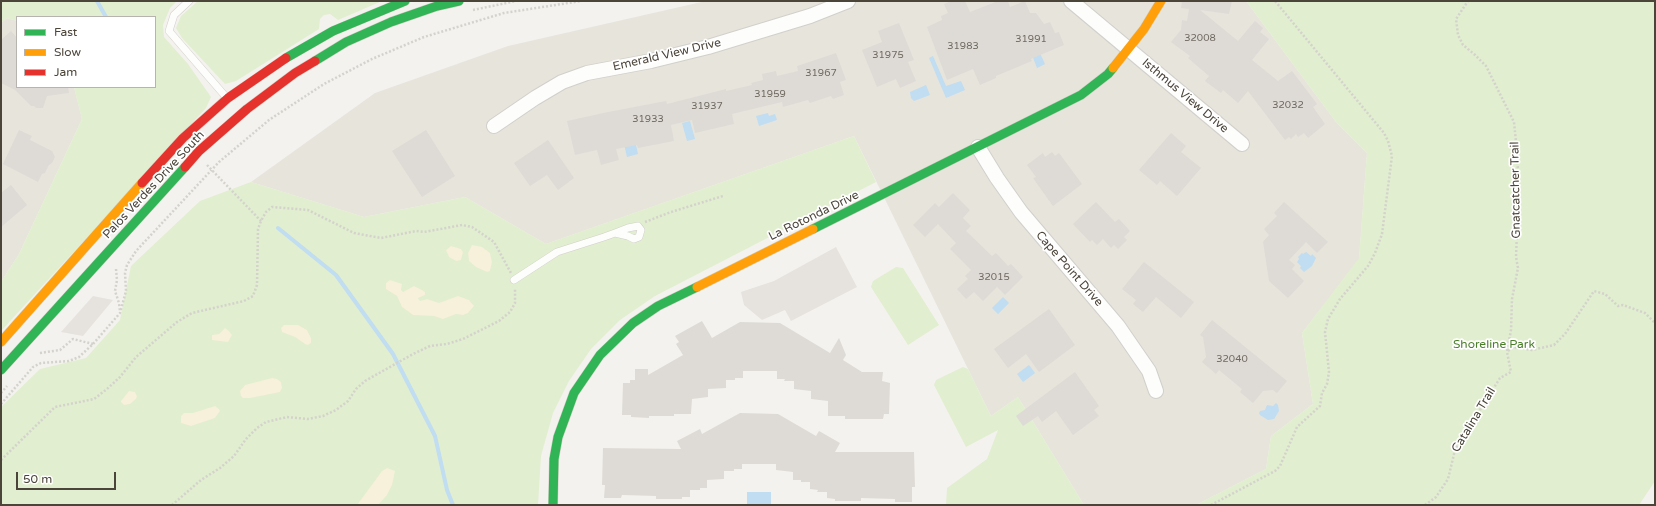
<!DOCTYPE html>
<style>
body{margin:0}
#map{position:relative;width:1656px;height:506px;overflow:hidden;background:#f4f2ee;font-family:"Varela Round",sans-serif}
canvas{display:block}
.frame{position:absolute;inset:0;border:2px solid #4b4439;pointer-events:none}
.legend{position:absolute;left:16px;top:16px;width:140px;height:72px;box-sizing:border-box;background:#fff;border:1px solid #b7b4b0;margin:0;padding:5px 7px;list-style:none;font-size:12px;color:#4b4439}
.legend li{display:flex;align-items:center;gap:8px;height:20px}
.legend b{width:20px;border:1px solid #b7b4b0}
.scale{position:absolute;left:16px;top:472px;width:100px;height:18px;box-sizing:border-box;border:2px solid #4b4439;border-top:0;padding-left:5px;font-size:12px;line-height:14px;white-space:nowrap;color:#4b4439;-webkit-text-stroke:3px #fff;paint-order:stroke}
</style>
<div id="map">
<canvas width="1656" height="506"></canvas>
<div class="frame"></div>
<ul class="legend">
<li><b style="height:5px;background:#30b455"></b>Fast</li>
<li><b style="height:5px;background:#ff9f0a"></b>Slow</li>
<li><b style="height:5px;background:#e5322d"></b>Jam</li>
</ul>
<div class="scale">50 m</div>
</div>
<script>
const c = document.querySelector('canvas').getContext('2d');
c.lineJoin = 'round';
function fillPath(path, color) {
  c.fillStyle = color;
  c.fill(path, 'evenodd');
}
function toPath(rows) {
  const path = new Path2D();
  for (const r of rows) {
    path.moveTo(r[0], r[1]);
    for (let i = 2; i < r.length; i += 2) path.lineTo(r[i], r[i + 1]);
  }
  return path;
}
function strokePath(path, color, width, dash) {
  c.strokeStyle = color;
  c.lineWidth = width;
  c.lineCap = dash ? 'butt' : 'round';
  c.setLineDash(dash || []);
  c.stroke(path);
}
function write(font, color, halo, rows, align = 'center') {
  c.font = font + ' "Varela Round",sans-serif';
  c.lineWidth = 3.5;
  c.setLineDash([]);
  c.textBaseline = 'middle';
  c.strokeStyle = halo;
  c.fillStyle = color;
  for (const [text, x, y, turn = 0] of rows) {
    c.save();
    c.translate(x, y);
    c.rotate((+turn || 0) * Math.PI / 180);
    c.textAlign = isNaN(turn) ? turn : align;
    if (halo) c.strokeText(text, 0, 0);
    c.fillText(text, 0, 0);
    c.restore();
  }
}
fillPath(toPath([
 [706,1,1246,1,1336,122,1367,153,1359,259,1302,333,1313,404,1271,436,1266,469,1196,505,1084,505,1018,397,991,416,854,136,546,244,465,197,364,217,251,182,375,93,508,46],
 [7,18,17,21,17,87,74,87,82,119,19,254,1,282,1,23]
]), '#e7e4dc');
fillPath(toPath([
 [1,1,177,1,170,8,163,25,164,37,188,64,211,97,206,108,1,331,1,282,19,254,82,119,74,87,155,87,155,17,17,17,17,21,7,18,1,23],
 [198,1,382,1,338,20,330,14,324,15,320,19,319,29,236,81,225,84,182,38,176,28,181,16],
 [1246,1,1655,1,1655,481,1639,505,1196,505,1266,469,1271,436,1313,404,1302,333,1359,258,1367,153,1336,122],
 [854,136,876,182,655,296,620,320,591,349,569,381,553,413,541,456,538,505,1,505,1,407,40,369,86,358,120,320,131,266,200,201,251,182,364,217,465,197,546,244],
 [896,267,903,268,939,325,908,345,871,287,873,281],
 [963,367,968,369,991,416,1018,397,1084,505,946,505,947,488,987,459,998,430,966,447,934,385,936,380]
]), '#e1eecf');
fillPath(toPath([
 [472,245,482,247,490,253,492,262,490,271,487,272,476,267,469,261,468,253],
 [451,246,461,249,463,252,461,260,456,261,449,257,446,250],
 [390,280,402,284,401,290,403,292,414,286,422,290,425,292,425,295,418,298,420,301,427,299,439,303,458,296,469,300,474,306,468,313,463,315,456,314,443,319,434,316,413,315,402,307,397,296,386,289,386,283],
 [284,325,298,325,307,330,311,338,311,343,308,345,305,344,295,337,282,332,281,328],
 [225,328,229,331,232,335,228,342,212,340,212,335,219,334],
 [272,378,277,379,281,382,282,388,280,392,250,398,243,398,241,396,240,391,245,385],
 [129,391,135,392,137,396,136,399,130,404,124,405,121,402,121,401],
 [215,406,219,409,220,411,215,418,191,426,181,423,181,416,184,413,193,413],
 [387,468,395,471,392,485,387,495,378,505,357,505,382,471]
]), '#f7f0da');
fillPath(toPath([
 [836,247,857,287,791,321,785,310,762,320,744,305,741,292,774,281],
 [93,296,113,300,83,336,61,332]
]), '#e6e3df');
fillPath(toPath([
 [1039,51,1045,64,1037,68,1032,55],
 [933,56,946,86,961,81,965,90,946,98,929,58],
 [926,85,930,95,914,101,911,98,910,92],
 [768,113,769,116,775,114,777,120,759,126,756,116],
 [690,121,695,139,687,141,682,123],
 [622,135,636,145,638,154,627,157],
 [1306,252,1311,256,1312,254,1316,258,1312,266,1304,272,1300,268,1301,266,1297,262,1299,259,1298,257,1302,253,1303,254],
 [1003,297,1009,303,998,314,992,308],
 [1029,365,1035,373,1023,382,1017,374],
 [1276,403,1278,405,1279,411,1274,419,1268,420,1260,415,1259,413,1260,411,1265,410,1267,405,1273,406],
 [747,492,771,492,771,505,747,505]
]), '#c0ddf1');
strokePath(toPath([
 [97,1,106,17],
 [278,228,336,275,393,354,435,436,447,490,453,505]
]), '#c0ddf1', 4);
fillPath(toPath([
 [951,1,965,1,970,12,998,1,1008,1,1010,7,1025,1,1030,13,1036,13,1044,24,1050,22,1055,33,1059,32,1064,45,1031,59,1032,61,996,76,996,78,980,85,973,69,947,80,927,27,942,20,941,16,948,13,944,4],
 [1182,1,1232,1,1229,14,1200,10,1238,41,1255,21,1263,28,1260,32,1269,39,1252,60,1278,81,1292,71,1317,104,1313,107,1325,124,1308,138,1304,133,1298,137,1296,134,1291,139,1289,137,1285,140,1248,91,1238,103,1223,90,1221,93,1205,81,1209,76,1188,58,1190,56,1171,42,1181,30,1182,20,1187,21,1189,9,1181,8],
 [899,23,914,60,908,62,916,81,900,88,896,79,877,87,862,50,882,42,878,31],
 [11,31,17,38,17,87,68,87,69,93,47,96,43,108,36,108,34,106,31,106,15,90,1,83,1,40],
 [836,53,846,80,840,82,844,95,833,99,831,96,810,103,808,100,783,107,782,102,732,114,734,124,695,133,692,120,671,125,674,141,638,148,637,145,616,149,619,160,601,165,597,150,575,155,567,121,608,112,666,101,667,104,726,89,726,91,752,85,751,83,763,80,762,74,776,71,777,76,798,71,797,66],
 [19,130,32,136,30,140,52,151,55,157,52,163,49,165,45,173,42,174,38,182,3,164],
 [426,130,455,176,422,197,392,151],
 [1171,133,1186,146,1181,152,1201,168,1177,196,1160,181,1157,185,1139,170],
 [548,140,574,178,558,190,547,175,530,186,514,163],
 [1052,152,1055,156,1059,153,1082,184,1053,206,1033,178,1036,177,1027,165,1043,153,1045,157],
 [11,185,27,205,1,227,1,193],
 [953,193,970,210,963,218,971,226,966,231,992,256,996,253,1008,266,1011,264,1023,277,1005,295,997,287,983,301,974,292,966,299,957,289,968,279,965,276,971,270,950,249,956,243,938,224,925,237,913,225,935,203,939,207],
 [1096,202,1115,222,1119,219,1130,231,1124,237,1127,240,1118,249,1114,245,1111,248,1103,239,1097,245,1092,240,1090,242,1073,224],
 [1284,202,1328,242,1317,253,1306,242,1289,260,1295,265,1292,269,1304,281,1288,298,1269,281,1263,242,1269,235,1264,229,1277,216,1274,213],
 [1144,262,1194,302,1181,318,1156,297,1143,312,1133,304,1136,300,1122,289],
 [1049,309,1075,345,1039,372,1026,354,1008,368,994,349],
 [1212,320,1287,381,1277,393,1273,390,1263,391,1253,403,1240,392,1242,389,1219,370,1216,374,1202,362,1206,357,1203,337,1200,335],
 [702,321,712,338,740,322,780,323,830,353,839,338,846,355,843,360,862,372,883,372,882,381,890,383,889,414,884,414,883,419,845,419,845,416,828,416,828,401,811,399,811,391,794,389,794,381,784,381,785,379,777,379,777,371,743,371,743,378,735,378,735,380,726,380,726,388,708,389,708,397,692,399,691,414,674,414,674,416,649,416,649,418,631,417,631,415,622,415,623,383,630,383,630,380,635,380,635,369,648,369,648,375,683,355,676,344,679,342,675,336],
 [1075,372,1099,406,1094,410,1099,416,1073,435,1056,411,1042,422,1038,416,1023,426,1016,416],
 [740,413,778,414,816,436,819,431,840,443,835,452,914,452,915,487,912,487,912,502,895,502,895,499,861,498,861,501,835,501,835,499,827,498,827,492,817,492,818,490,810,489,810,482,801,482,801,480,793,480,793,472,776,470,776,464,742,464,742,469,734,469,734,471,724,471,724,479,707,480,707,488,700,488,700,490,690,490,690,497,682,497,682,499,656,499,656,496,622,495,621,498,604,498,605,485,602,485,603,448,681,449,677,441,700,429,702,434]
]), '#dedbd6');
const lane = toPath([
 [189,1,174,15,169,31,226,97],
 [514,280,557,252,604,237,615,233,628,228,638,226,641,230,639,237,634,239,628,236,615,233]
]);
const street = toPath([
 [1071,1,1242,144],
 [494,126,535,98,562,82,587,73,651,61,708,47,810,16,848,1],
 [978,147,997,178,1021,212,1118,326,1149,371,1156,391]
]);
const fast = toPath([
 [286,58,333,31,405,1],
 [315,61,346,42,391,22,437,6,459,1],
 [813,229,1081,95,1108,74,1113,68],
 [1,370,185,167],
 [553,505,554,459,558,437,574,393,600,355,633,323,658,306,697,287]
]);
const slow = toPath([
 [1113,68,1144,29,1161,1],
 [697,287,813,229],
 [1,342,142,183]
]);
const jam = toPath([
 [185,167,199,151,247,109,295,73,315,61],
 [142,183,183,138,228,98,286,58]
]);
strokePath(lane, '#d2d0cb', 8);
strokePath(street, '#d2d0cb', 16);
strokePath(fast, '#d3cfc5', 10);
strokePath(slow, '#d3cfc5', 10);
strokePath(jam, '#d3cfc5', 10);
strokePath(toPath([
 [473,10,516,1],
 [207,165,261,221],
 [645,222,671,212,723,196],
 [116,269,117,280,115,291,119,303,120,311],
 [1508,351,1513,347,1532,350,1554,345,1565,334,1594,291,1605,294,1618,306,1623,305,1645,313,1655,323],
 [40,353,60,350,73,339,93,344],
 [1,393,7,386],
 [1,404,33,367,41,363,69,361,79,357,93,344,120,313,126,291,125,273,127,265,136,251,219,162,269,120,324,84,372,59,424,37,504,13,581,1],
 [1,460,55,407,94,399,107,389,120,377,136,357,177,322,192,313,244,301,253,296,257,285,258,229,261,221,266,212,272,207,308,210,354,233,381,238,416,231,424,232,462,225,472,227,494,242,511,273],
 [172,505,201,480,220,468,234,456,246,439,257,428,266,422,287,417,308,419,323,416,336,410,348,401,356,389,365,381,413,354,430,346,447,344,463,339,499,321,510,312,515,303,515,289],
 [1211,505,1275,471,1280,466,1297,427,1320,406,1322,393,1327,384,1329,372,1325,332,1328,319,1340,299,1368,266,1375,253,1382,234,1392,156,1388,141,1384,133,1275,1],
 [1425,505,1436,497,1448,479,1455,450,1500,378,1511,372,1507,352,1511,330,1512,299,1518,268,1516,257,1519,185,1516,142,1514,122,1486,66,1474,54,1463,45,1458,35,1456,19,1468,1]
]), '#d3d2cc', 2.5, [2, 2]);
strokePath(lane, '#fdfdfc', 7);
strokePath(street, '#fdfdfc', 14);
strokePath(fast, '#30b455', 9);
strokePath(slow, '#ff9f0a', 9);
strokePath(jam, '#e5322d', 9);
write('10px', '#706a61', null, [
 ["32008",1200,38],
 ["31991",1031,39],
 ["31983",963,46],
 ["31975",888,55],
 ["31967",821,73],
 ["31959",770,94],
 ["32032",1288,105],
 ["31937",707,106],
 ["31933",648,119],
 ["32015",994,277],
 ["32040",1232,359]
]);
write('12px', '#4b4439', '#fff', [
 ["Emerald View Drive",667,55,-13],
 ["Isthmus View Drive",1185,96,40],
 ["Palos Verdes Drive South",154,185,-47],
 ["Gnatcatcher Trail",1516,190,-91],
 ["La Rotonda Drive",814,216,-26],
 ["Cape Point Drive",1069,269,49],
 ["Catalina Trail",1474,420,-59]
]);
write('12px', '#4a7f2a', '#fff', [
 ["Shoreline Park",1494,345]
]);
</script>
